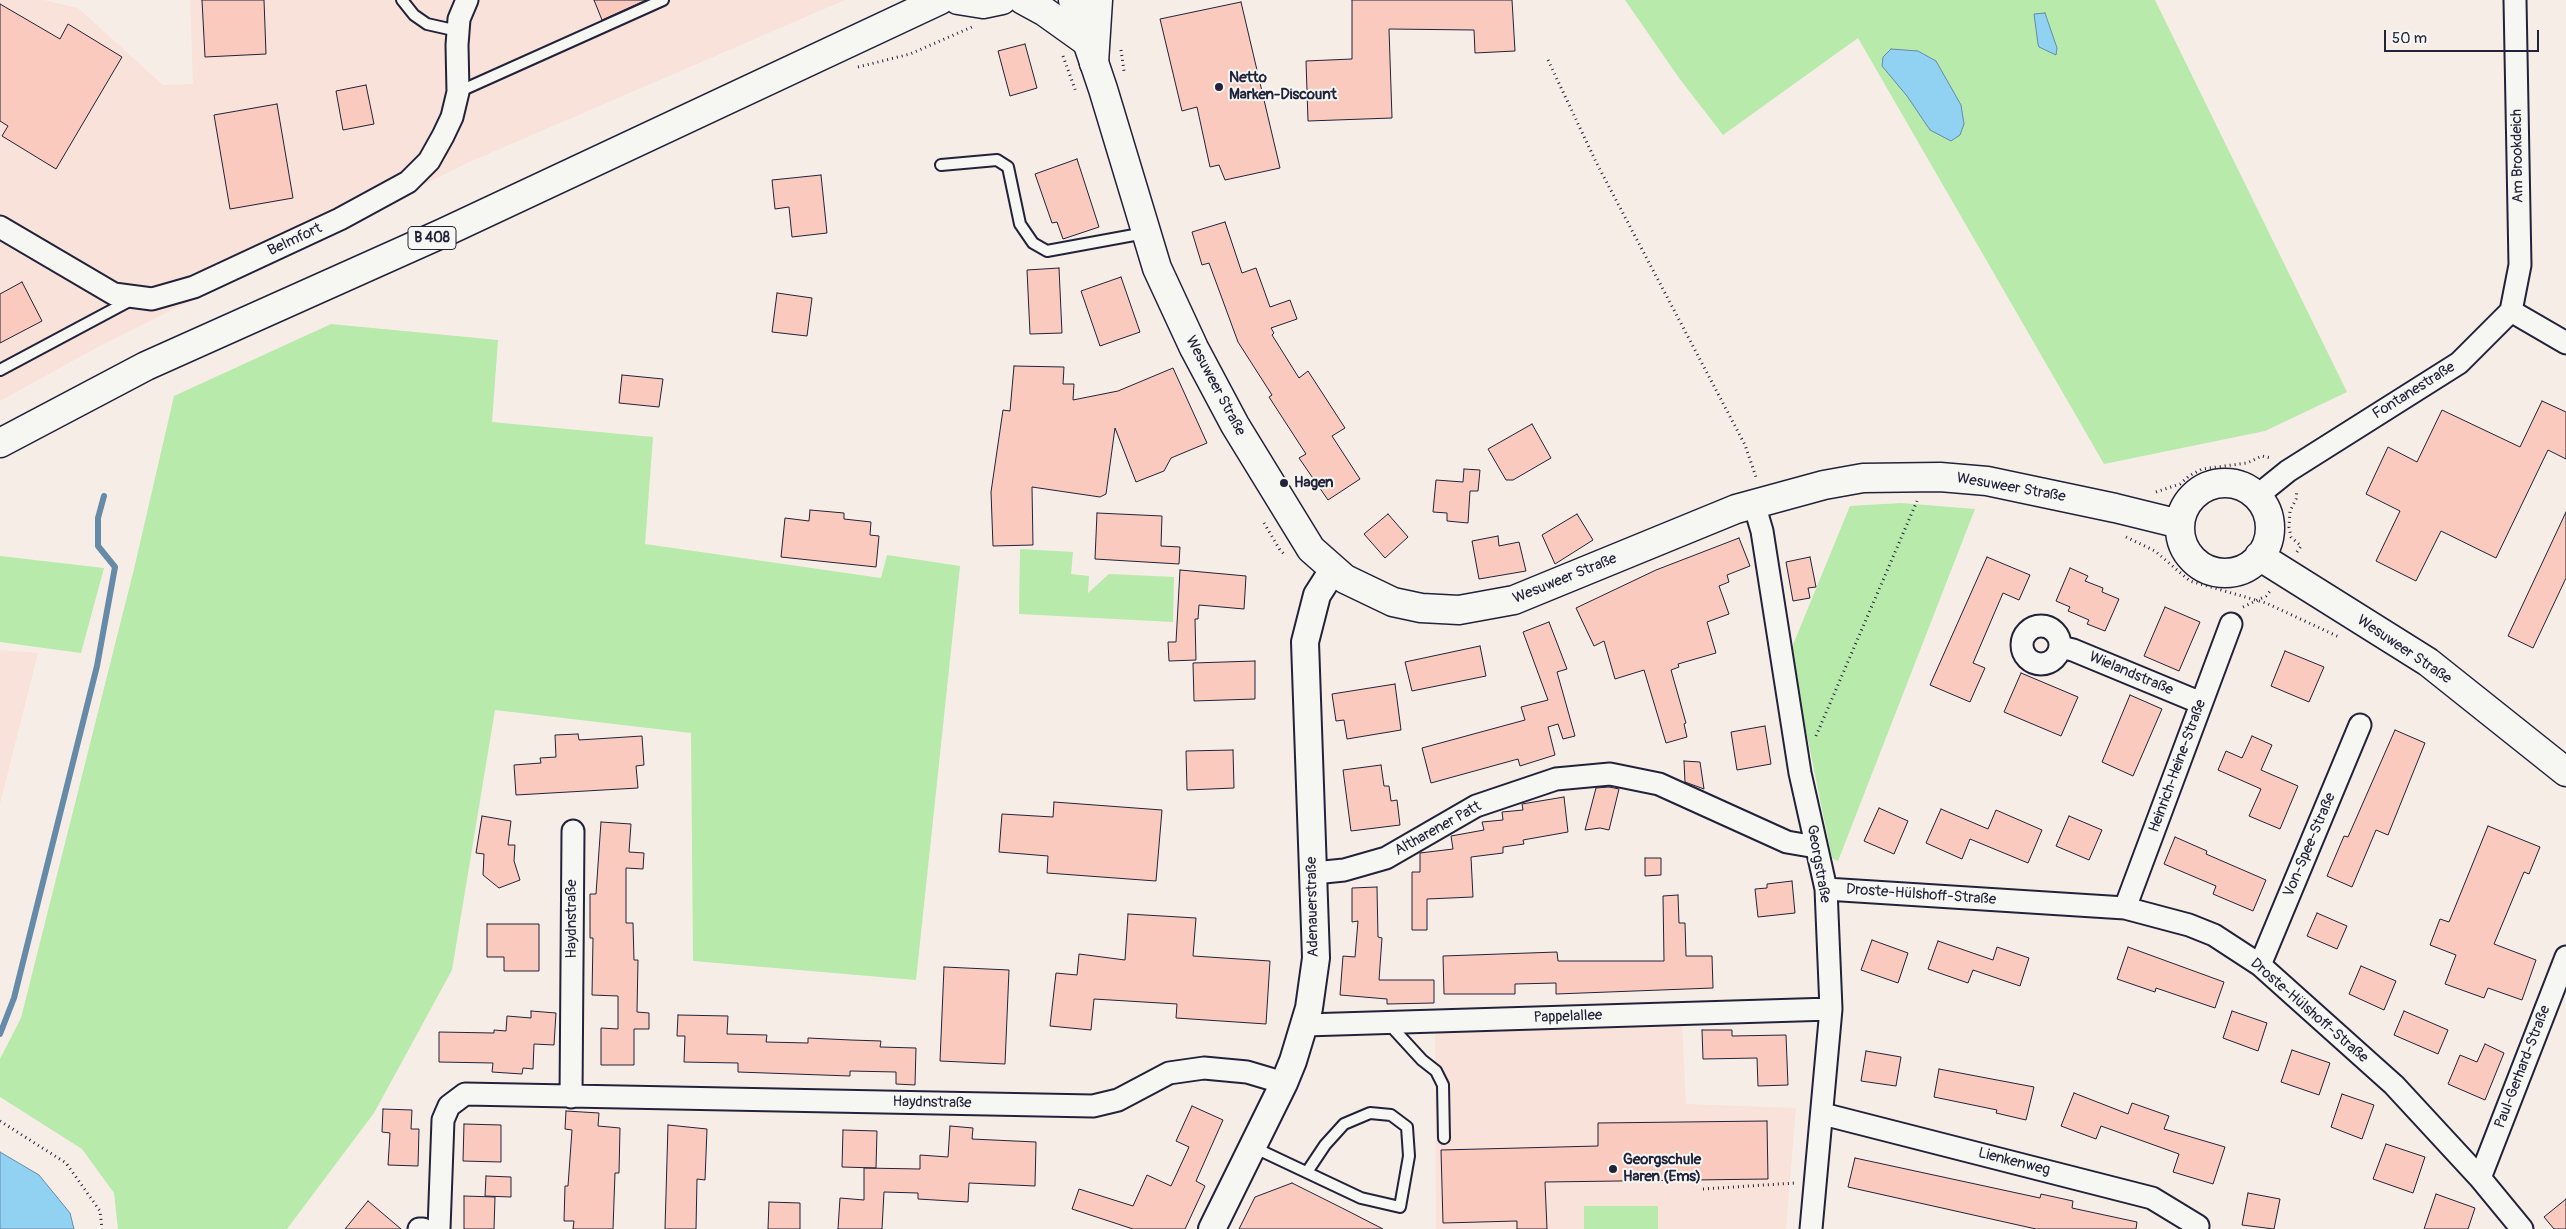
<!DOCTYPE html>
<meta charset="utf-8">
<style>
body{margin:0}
#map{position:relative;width:2566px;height:1229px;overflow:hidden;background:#f7ede7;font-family:Pangolin,sans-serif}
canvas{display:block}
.scale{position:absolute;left:2384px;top:30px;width:155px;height:22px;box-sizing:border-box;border:2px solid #22223b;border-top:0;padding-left:6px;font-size:15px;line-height:18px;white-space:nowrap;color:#22223b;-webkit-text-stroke:4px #f6f6f2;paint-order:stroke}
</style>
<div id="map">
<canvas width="2566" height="1229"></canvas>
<div class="scale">50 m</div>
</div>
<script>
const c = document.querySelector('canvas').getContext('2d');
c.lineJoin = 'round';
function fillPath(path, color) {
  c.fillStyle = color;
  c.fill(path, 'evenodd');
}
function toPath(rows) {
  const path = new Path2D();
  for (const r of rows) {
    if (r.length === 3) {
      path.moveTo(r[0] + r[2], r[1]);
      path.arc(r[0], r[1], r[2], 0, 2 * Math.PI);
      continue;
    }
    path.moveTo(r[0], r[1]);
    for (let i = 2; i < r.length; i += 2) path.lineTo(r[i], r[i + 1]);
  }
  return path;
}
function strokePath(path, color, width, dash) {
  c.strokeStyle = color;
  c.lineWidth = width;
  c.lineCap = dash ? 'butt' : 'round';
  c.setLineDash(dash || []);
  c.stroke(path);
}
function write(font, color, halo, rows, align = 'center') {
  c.font = font + ' Pangolin,sans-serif';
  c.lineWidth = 4;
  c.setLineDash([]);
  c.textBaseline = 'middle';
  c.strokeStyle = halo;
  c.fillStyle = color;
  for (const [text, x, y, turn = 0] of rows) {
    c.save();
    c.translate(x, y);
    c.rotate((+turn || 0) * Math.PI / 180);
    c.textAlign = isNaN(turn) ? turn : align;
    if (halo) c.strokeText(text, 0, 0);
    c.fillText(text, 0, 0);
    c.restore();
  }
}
fillPath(toPath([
 [0,0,44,0,78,8,163,85,193,84,190,0,845,0,465,164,98,347,0,401],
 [0,650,38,653,0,804],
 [1682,1025,1686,1104,1796,1108,1786,1229,1436,1229,1435,1029]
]), '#f8e2da');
fillPath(toPath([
 [1625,0,2155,0,2347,392,2265,431,2104,464,1858,38,1723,135,1679,78],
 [331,324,498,340,492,422,653,437,645,544,881,578,887,555,960,566,916,980,693,961,691,733,495,710,452,970,374,1113,287,1229,118,1229,114,1193,82,1149,0,1097,0,1059,21,1018,134,569,174,396],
 [1901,503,1975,509,1838,861,1832,858,1790,652,1850,506],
 [1020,549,1073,552,1071,574,1089,576,1088,593,1109,574,1174,577,1173,622,1019,614],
 [0,556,104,568,81,653,0,642],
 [1584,1206,1658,1206,1658,1229,1584,1229]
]), '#b7eaab');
const water = toPath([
 [2045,13,2057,48,2056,55,2039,47,2038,44,2034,14,2045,13],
 [1891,49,1918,51,1936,61,1961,105,1964,124,1960,135,1951,141,1930,130,1907,96,1882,66,1883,57,1891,49],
 [0,1152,39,1175,70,1213,74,1229,0,1229,0,1152]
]);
fillPath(water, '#91d1f2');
strokePath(water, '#658ba9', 1);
strokePath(toPath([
 [0,1034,14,998,97,666,115,567,98,546,98,518,104,496]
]), '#658ba9', 6);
const building = toPath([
 [202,0,264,0,266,54,205,57,202,0],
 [594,0,646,0,602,20,594,0],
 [1352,0,1512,0,1515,51,1475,53,1474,30,1389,29,1392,118,1308,121,1306,61,1352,59,1352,0],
 [1241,2,1280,168,1225,180,1219,165,1210,167,1197,107,1182,111,1160,19,1241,2],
 [0,4,60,39,68,24,122,57,56,169,2,136,8,126,0,121,0,4],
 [1025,44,1037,88,1010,96,998,51,1025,44],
 [366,85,374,124,343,130,336,91,366,85],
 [277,104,293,198,230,209,214,115,277,104],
 [1077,159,1099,227,1063,239,1057,222,1052,223,1035,174,1077,159],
 [821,175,827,233,792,237,789,207,775,209,772,180,821,175],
 [1225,222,1242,273,1256,268,1270,307,1290,300,1297,319,1271,328,1274,333,1272,335,1299,378,1308,371,1345,428,1332,436,1360,479,1328,500,1299,458,1306,454,1269,397,1272,395,1238,342,1209,263,1202,265,1192,232,1225,222],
 [1059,268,1062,333,1030,334,1027,270,1059,268],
 [1121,277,1140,332,1100,346,1081,291,1121,277],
 [22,282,42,321,0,343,0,294,22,282],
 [777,293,812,298,807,336,772,332,777,293],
 [1014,366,1064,367,1063,384,1074,384,1073,400,1118,391,1173,368,1207,443,1171,458,1164,471,1136,482,1115,428,1106,494,1100,497,1032,487,1033,545,993,546,991,492,1003,410,1010,411,1014,366],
 [622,375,663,379,659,407,619,403,622,375],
 [2542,401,2566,412,2566,459,2548,450,2496,558,2441,531,2416,581,2376,561,2400,511,2366,494,2388,447,2417,462,2442,410,2520,447,2542,401],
 [1532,424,1551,458,1513,480,1506,480,1488,449,1532,424],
 [1464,469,1480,470,1478,491,1470,491,1468,523,1447,521,1447,513,1433,512,1436,480,1463,482,1464,469],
 [810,510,844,513,844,519,871,522,870,535,879,536,876,567,781,557,785,518,809,521,810,510],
 [2566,512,2566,578,2533,648,2508,636,2566,512],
 [1097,513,1162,516,1161,546,1180,547,1179,564,1095,559,1097,513],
 [1388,514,1408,537,1385,558,1364,534,1388,514],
 [1577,514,1593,540,1555,564,1542,535,1577,514],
 [1498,536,1499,546,1519,542,1526,571,1479,579,1472,541,1498,536],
 [1739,538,1750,566,1727,575,1729,582,1719,586,1729,614,1707,622,1716,653,1678,664,1679,667,1671,670,1686,723,1684,724,1687,737,1666,743,1644,670,1615,679,1604,641,1594,646,1576,608,1656,570,1739,538],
 [1810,557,1816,587,1808,588,1810,598,1793,601,1786,562,1810,557],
 [1987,557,2030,575,2019,600,2003,593,1973,663,1985,668,1970,702,1930,685,1987,557],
 [2070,568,2088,576,2085,581,2103,588,2102,592,2119,599,2105,631,2087,624,2089,620,2068,611,2070,607,2056,601,2070,568],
 [1180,570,1246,576,1244,609,1199,605,1198,619,1195,619,1196,660,1169,661,1168,642,1176,642,1180,570],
 [2165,607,2200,622,2179,671,2144,656,2165,607],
 [1549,622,1567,669,1557,672,1575,736,1563,739,1558,724,1548,727,1555,755,1520,766,1518,759,1431,783,1422,748,1525,720,1521,707,1548,700,1523,632,1549,622],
 [1480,646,1486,676,1412,691,1405,662,1480,646],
 [2285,651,2324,667,2309,702,2271,686,2285,651],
 [1255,661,1255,699,1194,701,1193,663,1255,661],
 [2021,673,2078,697,2061,736,2004,712,2021,673],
 [1395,684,1401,730,1347,739,1344,720,1336,721,1332,694,1395,684],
 [2130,695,2162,709,2133,776,2102,762,2130,695],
 [1765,726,1771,764,1737,770,1731,732,1765,726],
 [2395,730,2425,743,2388,835,2376,830,2352,887,2327,876,2344,836,2348,837,2395,730],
 [578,734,579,740,642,736,644,765,636,766,638,788,516,795,514,765,541,763,540,758,556,757,555,735,578,734],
 [2252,736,2272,745,2261,770,2298,786,2280,829,2249,816,2261,789,2218,770,2226,751,2242,758,2252,736],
 [1233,750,1234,788,1187,790,1186,751,1233,750],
 [1684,761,1700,762,1704,789,1685,782,1684,761],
 [1381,765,1384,786,1389,786,1391,801,1397,800,1400,825,1351,831,1343,770,1381,765],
 [1609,787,1619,789,1609,830,1600,828,1585,830,1596,788,1609,787],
 [1564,797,1568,832,1523,840,1524,844,1503,847,1503,853,1471,857,1473,897,1427,899,1427,930,1412,930,1412,872,1420,872,1420,853,1453,849,1451,836,1484,830,1482,822,1503,820,1502,812,1523,810,1522,804,1564,797],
 [1054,802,1162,810,1156,881,1047,873,1048,856,999,852,1002,814,1053,817,1054,802],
 [1879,808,1908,821,1894,854,1864,841,1879,808],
 [1941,809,1988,829,1996,810,2042,830,2028,863,1970,839,1962,859,1926,843,1941,809],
 [482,816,511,821,508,845,515,845,514,861,520,880,499,888,483,875,484,854,476,853,482,816],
 [2069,816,2102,830,2089,860,2056,846,2069,816],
 [601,822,631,824,629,852,644,853,643,869,626,868,626,923,633,923,634,960,638,960,637,1012,649,1013,649,1029,634,1029,634,1065,601,1065,601,1028,618,1029,618,996,592,995,593,938,590,938,590,894,596,894,601,822],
 [2488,826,2540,847,2529,874,2524,872,2494,944,2536,960,2522,1000,2488,988,2484,998,2445,984,2456,955,2430,945,2440,919,2449,922,2488,826],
 [2175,837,2207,851,2206,854,2266,880,2253,911,2213,894,2216,886,2164,864,2175,837],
 [1645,858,1661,858,1661,875,1645,876,1645,858],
 [1792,881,1795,913,1758,917,1755,889,1767,888,1767,884,1792,881],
 [1377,887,1378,937,1382,938,1379,980,1434,980,1434,1003,1387,1004,1387,999,1340,995,1343,956,1355,957,1358,921,1352,922,1352,888,1377,887],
 [1678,895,1679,923,1685,923,1686,956,1712,956,1713,988,1556,994,1556,983,1515,984,1515,994,1444,994,1443,956,1557,952,1558,961,1664,961,1663,896,1678,895],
 [2317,913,2347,926,2337,949,2307,936,2317,913],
 [1128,914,1196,918,1193,956,1270,961,1266,1024,1176,1018,1177,1004,1094,999,1091,1030,1050,1026,1056,973,1077,975,1079,954,1125,960,1128,914],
 [487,924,539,924,539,971,504,971,504,957,487,957,487,924],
 [1872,940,1908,953,1898,983,1861,970,1872,940],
 [1938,941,1993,960,1997,947,2029,958,2020,986,1973,970,1968,983,1928,969,1938,941],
 [2128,947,2224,982,2215,1008,2156,988,2155,992,2117,979,2128,947],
 [2361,966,2396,981,2384,1010,2349,994,2361,966],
 [944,967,1009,970,1005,1064,940,1061,944,967],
 [531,1011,556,1013,554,1045,534,1044,533,1069,523,1068,522,1074,492,1072,493,1063,439,1062,439,1032,494,1033,494,1030,506,1031,507,1016,531,1018,531,1011],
 [2232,1011,2267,1023,2258,1051,2223,1038,2232,1011],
 [2404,1011,2448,1030,2438,1054,2394,1035,2404,1011],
 [678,1015,728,1016,727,1034,767,1035,766,1042,808,1043,808,1038,851,1040,881,1041,880,1047,916,1048,915,1085,896,1084,896,1072,850,1071,850,1076,738,1072,738,1063,684,1062,685,1036,677,1036,678,1015],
 [1702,1030,1732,1030,1732,1036,1786,1035,1788,1085,1758,1086,1757,1058,1703,1059,1702,1030],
 [2485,1044,2504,1053,2485,1100,2448,1084,2460,1055,2477,1062,2485,1044],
 [2292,1050,2330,1063,2319,1095,2281,1082,2292,1050],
 [1866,1051,1901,1057,1896,1086,1861,1081,1866,1051],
 [1939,1069,2034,1087,2026,1120,1996,1113,1997,1110,1934,1097,1939,1069],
 [2074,1093,2128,1114,2132,1103,2169,1116,2164,1129,2225,1147,2213,1184,2173,1172,2179,1154,2101,1126,2096,1139,2061,1126,2074,1093],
 [2342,1094,2374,1105,2362,1139,2331,1127,2342,1094],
 [1192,1106,1223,1120,1196,1181,1205,1186,1185,1229,1133,1229,1072,1209,1079,1189,1133,1206,1147,1175,1171,1186,1189,1147,1176,1141,1192,1106],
 [383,1109,412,1110,411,1129,419,1129,418,1166,388,1165,390,1133,382,1132,383,1109],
 [566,1111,599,1113,598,1126,620,1128,619,1173,615,1173,613,1229,573,1229,574,1221,564,1221,565,1186,568,1186,572,1130,565,1129,566,1111],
 [1767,1121,1768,1179,1545,1182,1547,1229,1517,1229,1517,1221,1443,1223,1441,1150,1598,1146,1598,1123,1767,1121],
 [464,1124,501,1125,501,1162,463,1161,464,1124],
 [668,1125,707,1129,705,1180,697,1179,696,1229,665,1229,668,1125],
 [950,1126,973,1128,972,1139,1036,1142,1035,1186,969,1183,968,1202,918,1199,918,1193,884,1192,882,1229,838,1229,840,1198,864,1200,864,1168,920,1169,920,1155,948,1157,950,1126],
 [843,1130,877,1131,876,1168,842,1167,843,1130],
 [2386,1144,2425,1157,2413,1193,2373,1179,2386,1144],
 [1855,1158,2040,1198,2041,1194,2073,1201,2072,1208,2137,1222,2136,1229,2036,1229,1848,1187,1855,1158],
 [486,1176,511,1177,511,1197,485,1196,486,1176],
 [1292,1183,1346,1210,1383,1229,1239,1229,1255,1197,1292,1183],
 [2248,1193,2280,1199,2274,1229,2242,1225,2248,1193],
 [2436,1194,2475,1208,2468,1229,2424,1229,2436,1194],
 [464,1196,495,1197,494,1229,464,1229,464,1196],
 [2566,1199,2566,1229,2554,1229,2544,1217,2566,1199],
 [368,1201,401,1229,345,1229,368,1201],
 [769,1202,800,1203,800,1229,768,1229,769,1202]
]);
fillPath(building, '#f9cabd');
strokePath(building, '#22223b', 1);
const service = toPath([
 [402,0,414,15,427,24,458,31],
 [458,92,663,0],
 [941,165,997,160,1008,167,1020,224,1033,243,1047,251,1145,233],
 [0,370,131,300],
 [1389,1024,1422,1060,1436,1071,1443,1085,1444,1138],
 [1253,1147,1361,1198,1400,1207,1409,1156,1407,1127,1391,1115,1370,1113,1344,1124,1325,1145,1307,1172]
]);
const minor = toPath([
 [0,227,114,294,152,299,194,287,340,219,408,182,429,161,443,136,452,117,458,92,457,45,459,19,467,0],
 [2511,311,2520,265,2515,0],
 [2511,311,2566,343],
 [2257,496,2288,471,2459,363,2511,311],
 [1754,504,1762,531,1800,773,1826,889,1831,1009,1811,1229],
 [2041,645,19],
 [2060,647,2073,650,2201,703],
 [1314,873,1344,870,1386,858,1476,806,1556,779,1610,774,1659,784,1787,842,1816,847],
 [1826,889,2125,908,2189,925,2214,935,2260,965,2394,1085,2480,1178,2522,1229],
 [2125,908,2231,624],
 [2260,965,2360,725],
 [1305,1025,1831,1009],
 [571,1097,573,831],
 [1823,1114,2152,1198,2198,1226],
 [2480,1178,2566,957],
 [419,1229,423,1229],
 [439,1229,443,1120,449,1106,465,1094,1093,1106,1118,1100,1169,1073,1204,1068,1247,1072,1284,1083]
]);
const tertiary = toPath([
 [1212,1229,1284,1083,1293,1061,1309,1008,1316,958,1305,642,1317,595,1333,570]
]);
const secondary = toPath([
 [1073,0,1103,89,1157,268,1194,348,1235,425,1311,549,1345,579,1393,602,1421,608,1459,610,1514,600,1736,509,1824,485,1863,478,1940,477,1987,481,2115,508,2180,524],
 [2225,528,45],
 [2259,556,2428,662,2566,772]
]);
const primary = toPath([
 [958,0,983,4,1002,0],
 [1023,0,1045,12,1087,42],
 [1094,63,1098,0],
 [0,443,146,366,443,233,940,0]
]);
strokePath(service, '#22223b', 14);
strokePath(minor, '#22223b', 25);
strokePath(tertiary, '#22223b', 30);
strokePath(secondary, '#22223b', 31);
strokePath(primary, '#22223b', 31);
strokePath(toPath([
 [1121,50,1124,71],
 [1063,56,1076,92],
 [1548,60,1596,162,1745,445,1757,480],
 [858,67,910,54,972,27],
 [2156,492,2180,484,2189,476,2202,469,2247,463,2262,456,2271,458],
 [1264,523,1280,550,1285,555],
 [2126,537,2155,551,2190,581,2266,603,2339,637],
 [2297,552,2301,546,2291,537,2289,527,2290,511,2296,499,2297,490],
 [2243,607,2266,596,2271,590],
 [1816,736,1917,501],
 [0,1121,66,1163,100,1211,102,1229],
 [1703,1189,1795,1183]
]), '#22223b', 3, [1, 4]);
strokePath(service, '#f6f6f2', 10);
strokePath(minor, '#f6f6f2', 21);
strokePath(tertiary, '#f6f6f2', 26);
strokePath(secondary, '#f6f6f2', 28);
strokePath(primary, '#f6f6f2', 28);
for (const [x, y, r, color] of [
 [1219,87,5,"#22223b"],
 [1284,483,5,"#22223b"],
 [1613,1169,5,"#22223b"]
]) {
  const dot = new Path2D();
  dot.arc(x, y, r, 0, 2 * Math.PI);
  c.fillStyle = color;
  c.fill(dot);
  strokePath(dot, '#f6f6f2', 2);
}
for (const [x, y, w] of [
 [432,238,48]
]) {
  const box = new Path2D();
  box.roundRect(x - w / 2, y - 11.5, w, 23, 4);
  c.fillStyle = '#f6f6f2';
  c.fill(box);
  strokePath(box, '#22223b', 1);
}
write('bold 14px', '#22223b', null, [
 ["B 408",432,238]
]);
write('bold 15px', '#22223b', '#f6f6f2', [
 ["Netto",1229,78],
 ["Marken-Discount",1229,95],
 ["Hagen",1294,483],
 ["Georgschule",1623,1160],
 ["Haren (Ems)",1623,1177]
], 'left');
write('15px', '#22223b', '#f6f6f2', [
 ["Am Brookdeich",2518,156,-91],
 ["Belmfort",295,240,-25],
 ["Wesuweer Straße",1215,386,62],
 ["Fontanestraße",2414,391,-32],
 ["Wesuweer Straße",2011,488,10],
 ["Wesuweer Straße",1565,579,-22],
 ["Wesuweer Straße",2404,650,34],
 ["Wielandstraße",2131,674,23],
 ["Heinrich-Heine-Straße",2178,766,-70],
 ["Altharener Patt",1438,829,-29],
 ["Von-Spee-Straße",2310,845,-67],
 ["Georgstraße",1818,864,80],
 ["Droste-Hülshoff-Straße",1921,895,4],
 ["Adenauerstraße",1313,907,-91],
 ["Haydnstraße",572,919,-90],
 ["Droste-Hülshoff-Straße",2309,1011,41],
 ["Pappelallee",1568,1017,-2],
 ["Paul-Gerhard-Straße",2523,1067,-69],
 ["Haydnstraße",932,1103,1],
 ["Lienkenweg",2014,1162,14]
]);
</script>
